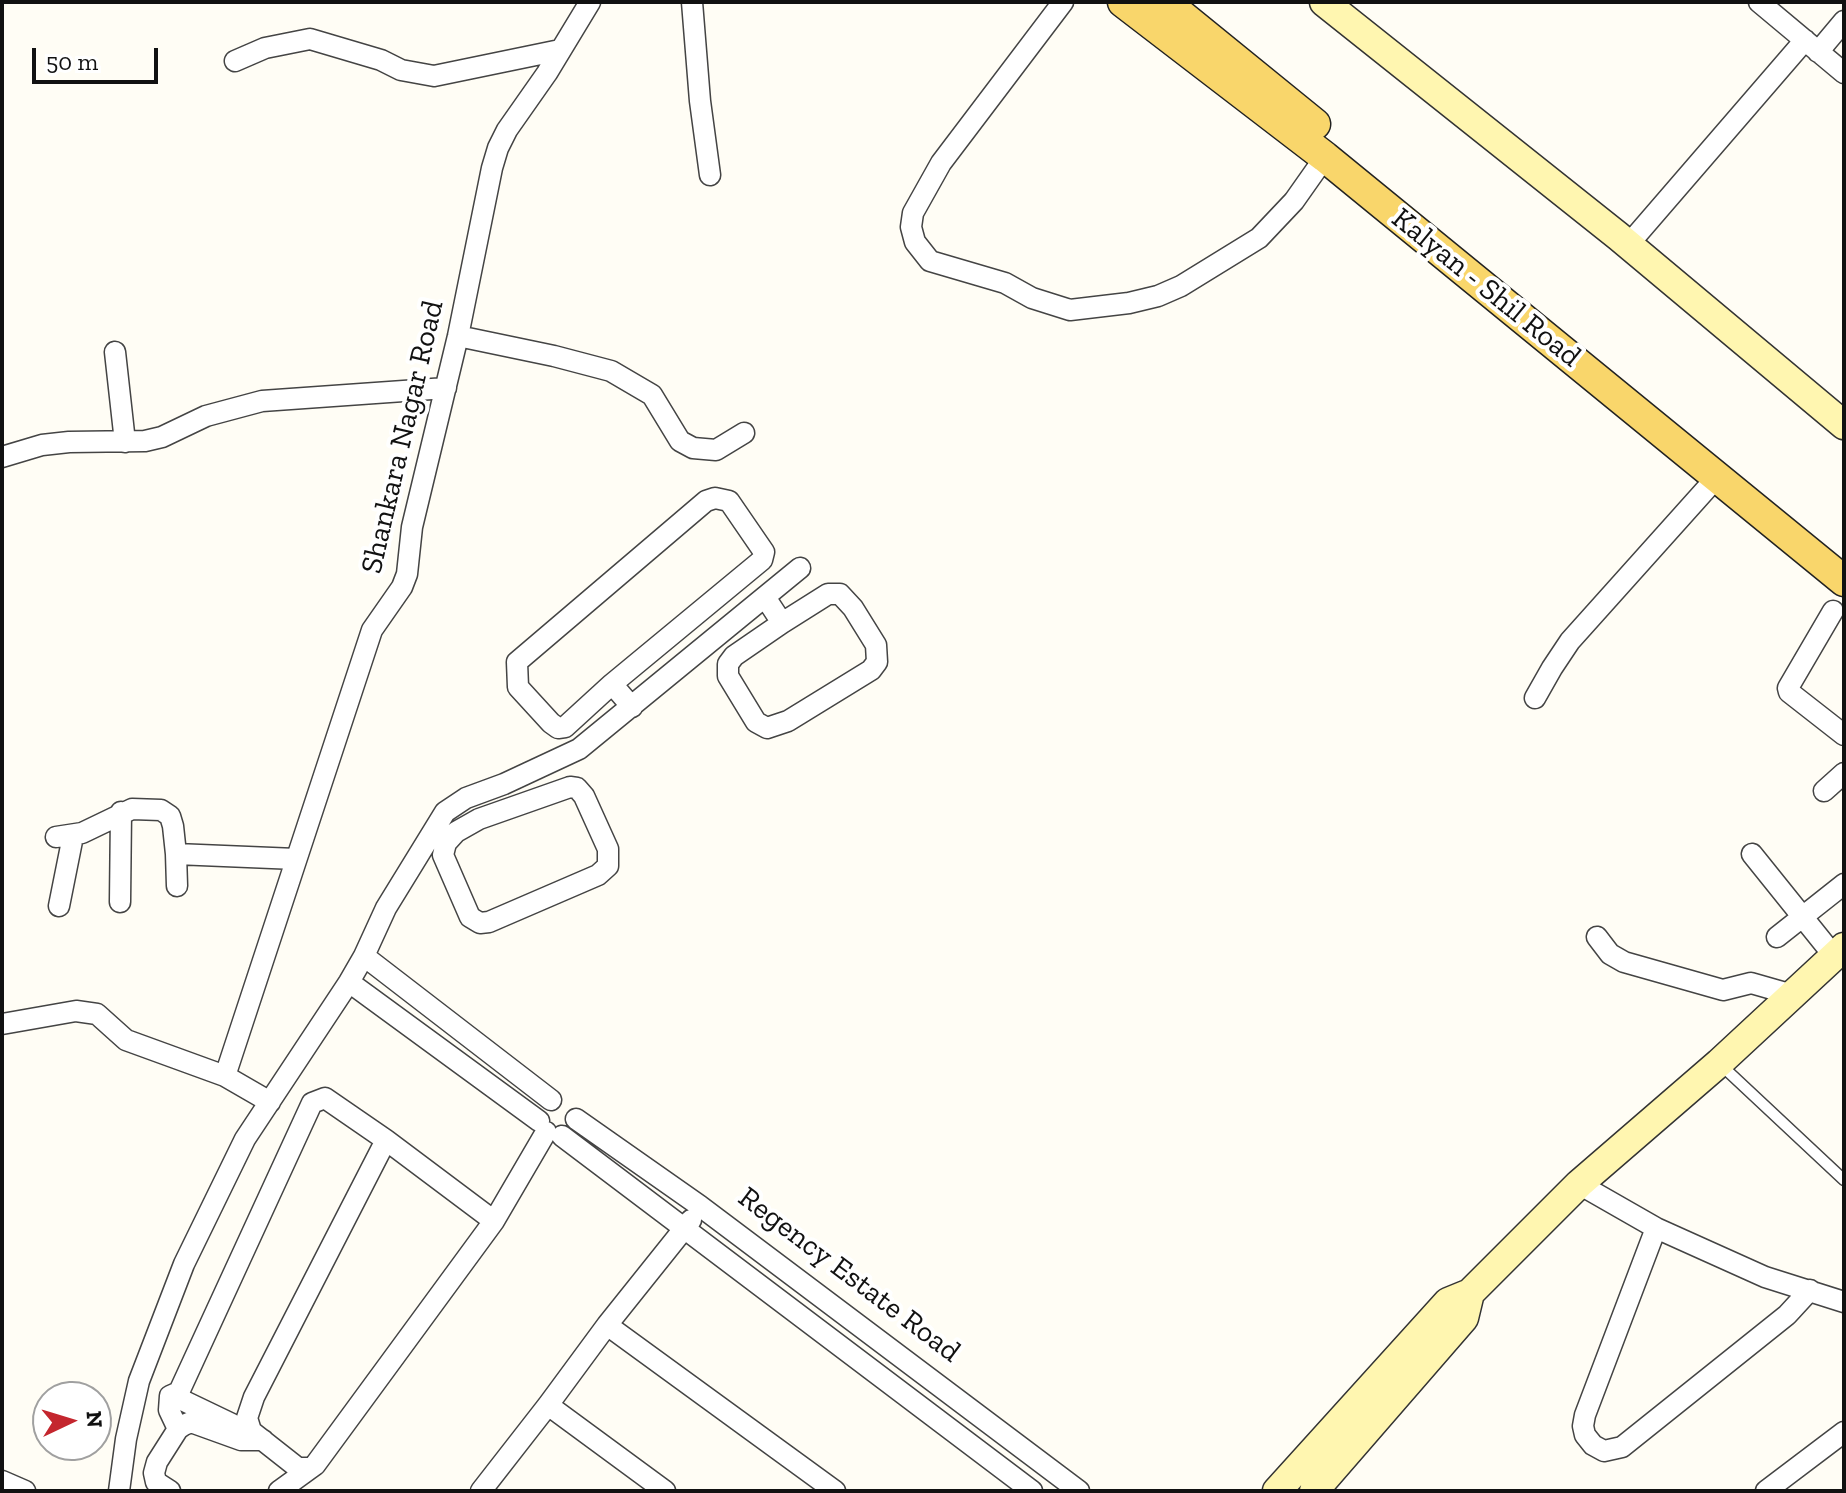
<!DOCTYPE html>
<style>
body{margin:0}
#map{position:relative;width:1846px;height:1493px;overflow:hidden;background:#fffdf5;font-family:"Zilla Slab",serif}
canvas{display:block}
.frame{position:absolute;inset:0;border:4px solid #111;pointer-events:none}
.north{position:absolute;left:32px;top:1381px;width:80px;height:80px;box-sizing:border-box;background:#fff;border:2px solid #a0a0a0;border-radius:50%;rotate:86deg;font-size:22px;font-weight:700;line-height:32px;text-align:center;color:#111}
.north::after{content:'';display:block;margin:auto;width:28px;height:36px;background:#c4262e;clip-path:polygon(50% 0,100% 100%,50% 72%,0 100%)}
.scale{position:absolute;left:32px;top:48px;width:126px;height:36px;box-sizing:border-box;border:4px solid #111;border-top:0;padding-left:10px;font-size:24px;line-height:28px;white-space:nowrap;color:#111;-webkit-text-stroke:6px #fff;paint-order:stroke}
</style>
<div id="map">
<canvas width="1846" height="1493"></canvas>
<div class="frame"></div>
<div class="north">N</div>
<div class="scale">50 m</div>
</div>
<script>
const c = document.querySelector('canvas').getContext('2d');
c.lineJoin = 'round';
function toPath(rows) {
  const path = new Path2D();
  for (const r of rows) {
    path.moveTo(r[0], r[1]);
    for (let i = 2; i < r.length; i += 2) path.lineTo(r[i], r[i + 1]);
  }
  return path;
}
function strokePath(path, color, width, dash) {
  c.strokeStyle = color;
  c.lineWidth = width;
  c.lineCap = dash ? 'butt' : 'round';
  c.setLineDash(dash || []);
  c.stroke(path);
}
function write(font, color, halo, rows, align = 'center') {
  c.font = font + ' "Zilla Slab",serif';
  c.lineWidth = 8;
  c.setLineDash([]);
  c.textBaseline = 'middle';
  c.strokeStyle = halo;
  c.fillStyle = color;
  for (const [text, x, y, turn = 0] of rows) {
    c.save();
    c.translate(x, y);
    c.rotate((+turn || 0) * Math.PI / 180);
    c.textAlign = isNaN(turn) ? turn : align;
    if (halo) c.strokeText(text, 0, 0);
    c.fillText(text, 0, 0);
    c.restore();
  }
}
const lane = toPath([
 [1720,1064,1844,1180]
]);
const street = toPath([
 [692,2,700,101,710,175],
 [1063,2,941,163,913,213,911,227,915,242,930,261,1005,283,1032,298,1070,310,1129,303,1158,296,1181,286,1259,238,1294,201,1325,157],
 [1759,2,1844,73],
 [1818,52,1844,21],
 [235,61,265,48,310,39,381,60,401,70,434,76,560,50],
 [1628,245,1805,40],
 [458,336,554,356,611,371,652,395,680,441,693,448,716,450,744,433],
 [115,352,125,442],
 [2,457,42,445,69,442,145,441,162,437,206,416,262,401,446,388],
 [765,597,782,623,828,594,840,594,853,608,876,645,877,662,871,670,788,721,767,728,756,722,728,676,728,664,734,656,782,623],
 [1833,611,1788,688,1789,692,1844,735],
 [612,684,762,560,764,552,729,501,715,498,706,501,517,662,518,687,551,723,558,728,565,727,612,684,632,707],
 [1535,698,1552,668,1570,641,1717,477],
 [570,787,577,788,584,796,608,849,608,866,598,875,489,922,480,923,470,917,443,855,446,843,456,832,479,819,570,787],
 [1824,791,1844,773],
 [56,837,82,833,132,809,161,810,170,816,173,826,176,854,296,859],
 [176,854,177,886],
 [1752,854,1834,956],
 [120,902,121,812],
 [59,906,73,836],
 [1597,937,1610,954,1624,962,1723,990,1751,983,1793,995],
 [1777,937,1844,884],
 [364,956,551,1100],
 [349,982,539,1121],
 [2,1024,76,1011,97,1014,126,1040,225,1076,270,1102],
 [225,1076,372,630,402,587,407,574,412,527,458,336,492,168,498,148,507,130,547,73,590,2],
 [576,1119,700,1206,1079,1491],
 [562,1136,1032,1491],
 [1579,1184,1656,1228,1765,1277,1844,1302],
 [1656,1228,1585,1415,1583,1426,1585,1435,1593,1445,1604,1451,1622,1447,1787,1315,1810,1290],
 [607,1325,835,1491],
 [179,1392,182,1400,232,1424],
 [548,1405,665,1491],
 [178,1429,169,1410,170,1396,179,1392,312,1103,325,1098,386,1140,494,1221],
 [307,1468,298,1468,251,1431,247,1418,254,1397,386,1140],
 [2,1481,25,1491],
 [119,1491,126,1439,139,1381,184,1264,245,1139,349,982,364,956,386,908,445,812,466,798,504,784,579,749,800,568],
 [170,1491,156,1482,154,1473,157,1462,178,1429,184,1425,191,1422,241,1440,263,1440],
 [279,1491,315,1465,494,1221,546,1132],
 [481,1491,548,1405,607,1325,691,1220],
 [1766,1491,1844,1432]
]);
const secondary = toPath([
 [1324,2,1618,236,1844,425],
 [1277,1491,1448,1302,1470,1293],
 [1314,1491,1464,1318,1470,1293,1579,1184,1719,1063,1844,947]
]);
const primary = toPath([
 [1123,2,1325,157,1844,581],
 [1165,2,1315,124]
]);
strokePath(lane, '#444', 13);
strokePath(street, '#444', 23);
strokePath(secondary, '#333', 31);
strokePath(primary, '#222', 33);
strokePath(lane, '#fff', 10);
strokePath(street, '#fff', 20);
strokePath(secondary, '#fff6b0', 28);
strokePath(primary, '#f9d66b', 30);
write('30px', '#111', '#fff', [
 ["Kalyan - Shil Road",1486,288,39],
 ["Shankara Nagar Road",403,437,-77],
 ["Regency Estate Road",849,1275,37]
]);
</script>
